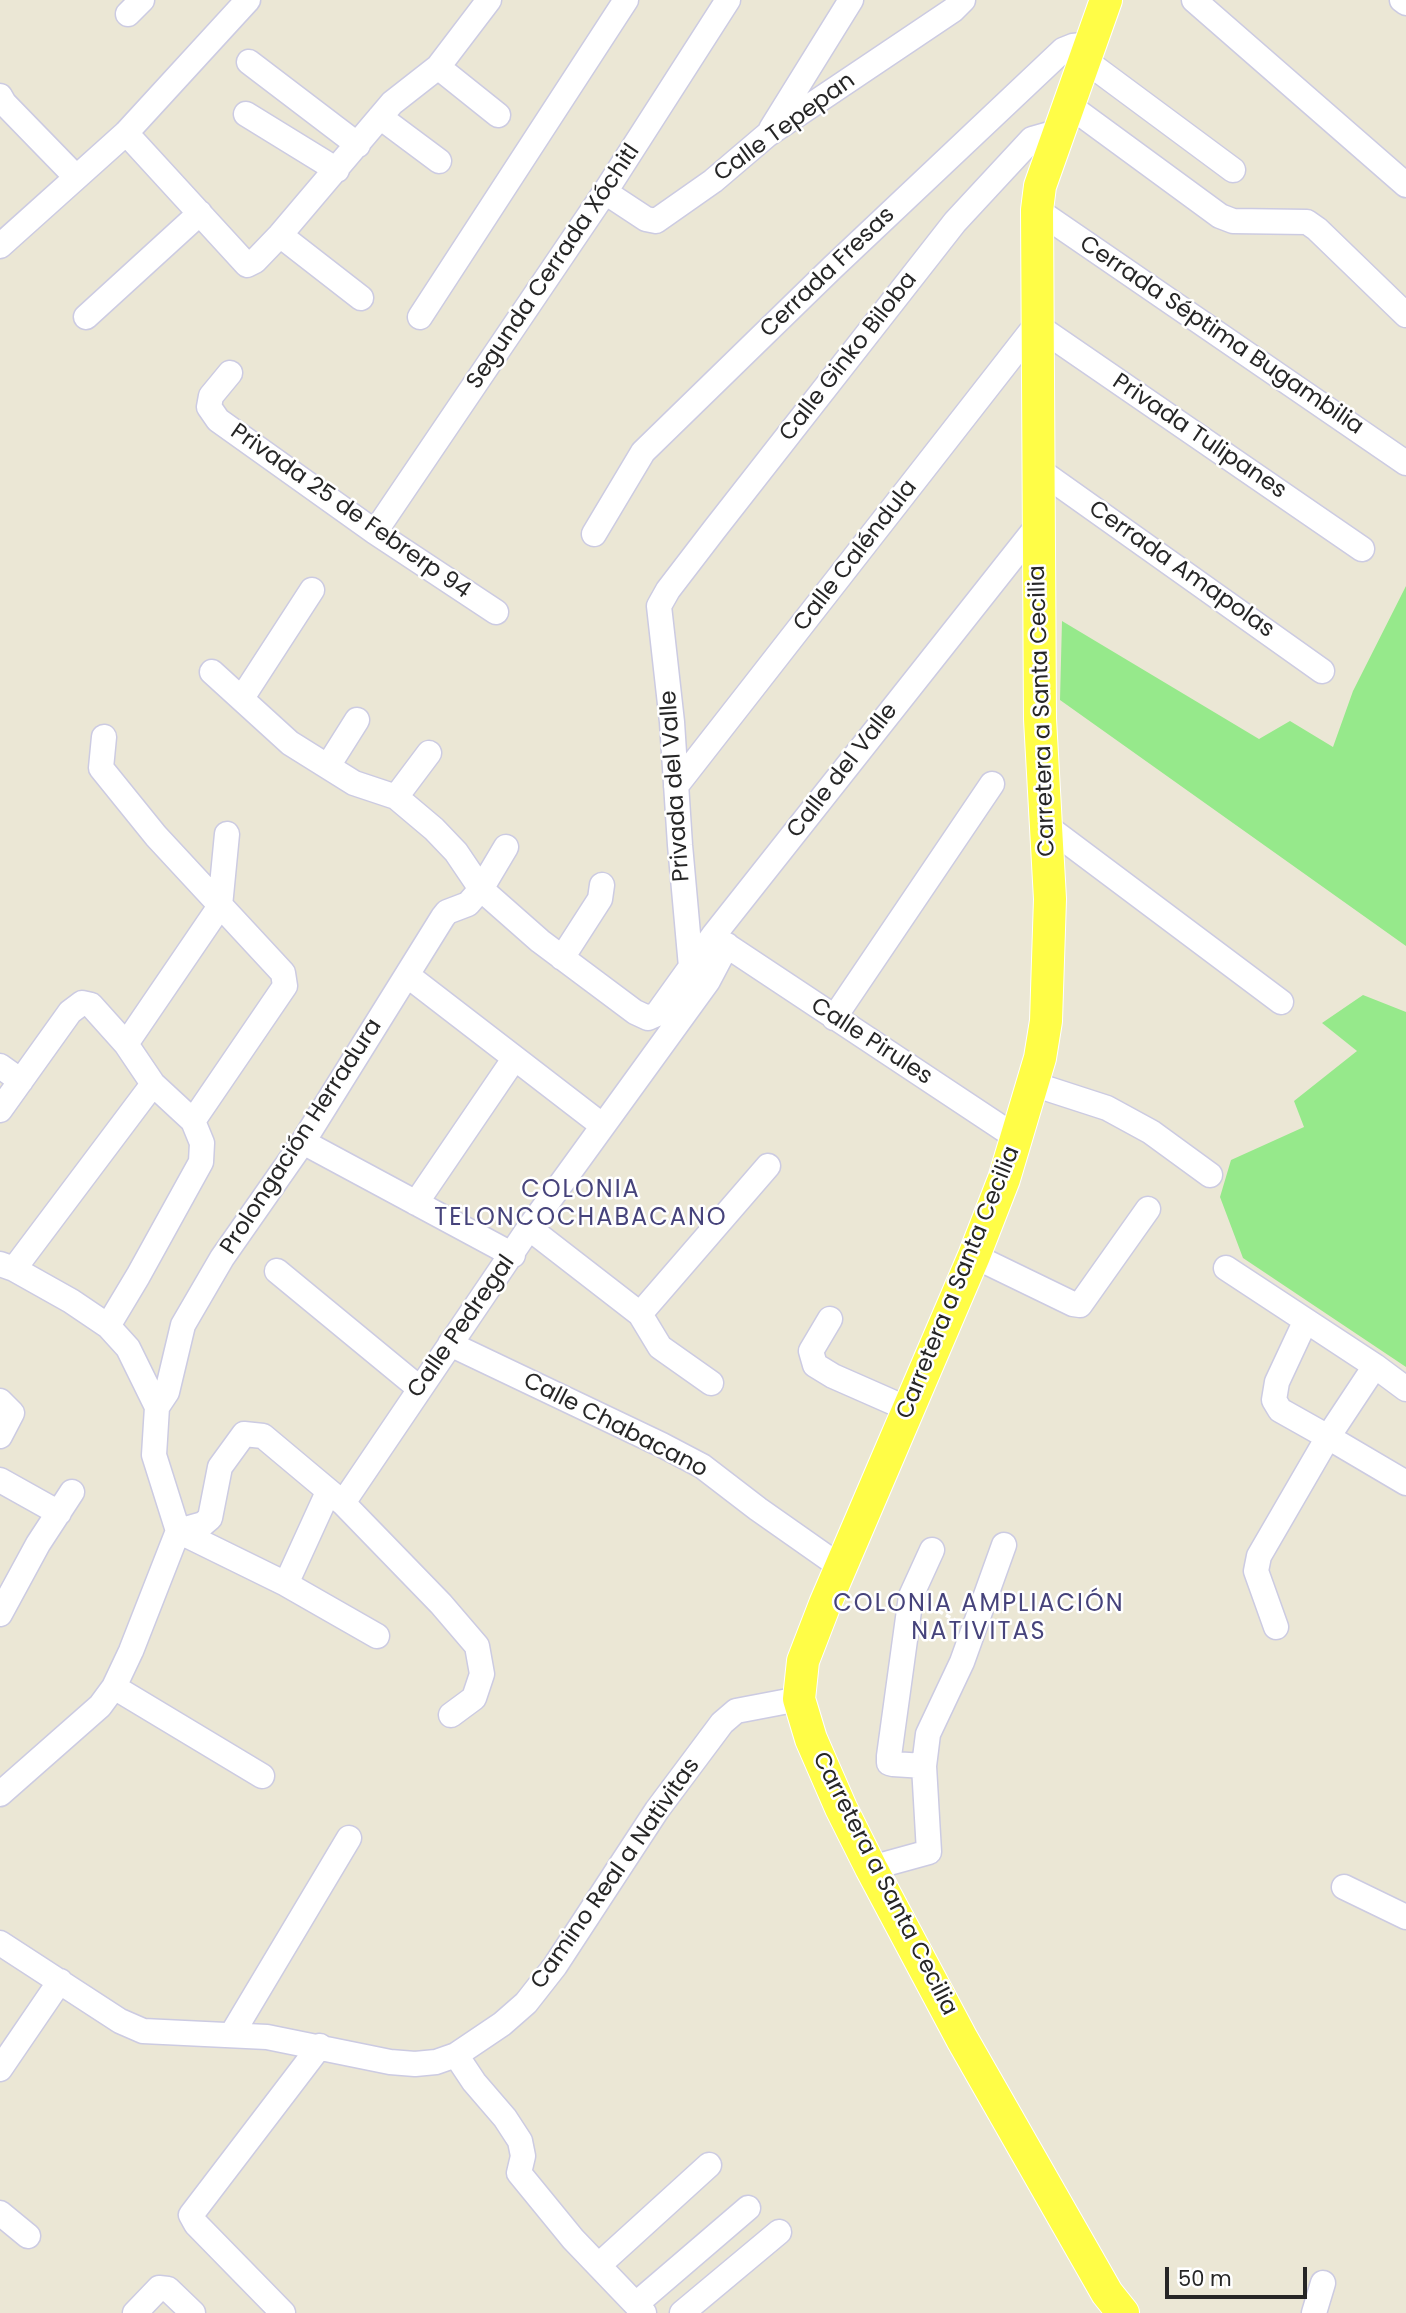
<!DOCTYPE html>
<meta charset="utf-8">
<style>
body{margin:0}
#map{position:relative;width:1406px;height:2313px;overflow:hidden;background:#ebe7d5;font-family:Poppins,sans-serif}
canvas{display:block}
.scale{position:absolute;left:1165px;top:2267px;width:142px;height:32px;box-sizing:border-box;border:4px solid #262626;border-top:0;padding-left:9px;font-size:21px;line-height:24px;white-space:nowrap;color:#262626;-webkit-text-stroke:5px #fff;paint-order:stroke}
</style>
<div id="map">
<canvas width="1406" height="2313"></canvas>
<div class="scale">50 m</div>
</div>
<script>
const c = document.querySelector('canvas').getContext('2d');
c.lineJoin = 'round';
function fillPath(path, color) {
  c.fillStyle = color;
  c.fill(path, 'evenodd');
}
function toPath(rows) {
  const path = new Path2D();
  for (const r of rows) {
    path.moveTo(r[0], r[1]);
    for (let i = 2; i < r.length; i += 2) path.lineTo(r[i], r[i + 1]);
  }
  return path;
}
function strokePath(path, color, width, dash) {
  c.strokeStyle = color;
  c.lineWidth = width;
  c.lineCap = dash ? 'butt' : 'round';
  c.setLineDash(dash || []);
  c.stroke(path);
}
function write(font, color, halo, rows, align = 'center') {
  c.font = font + ' Poppins,sans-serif';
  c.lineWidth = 5;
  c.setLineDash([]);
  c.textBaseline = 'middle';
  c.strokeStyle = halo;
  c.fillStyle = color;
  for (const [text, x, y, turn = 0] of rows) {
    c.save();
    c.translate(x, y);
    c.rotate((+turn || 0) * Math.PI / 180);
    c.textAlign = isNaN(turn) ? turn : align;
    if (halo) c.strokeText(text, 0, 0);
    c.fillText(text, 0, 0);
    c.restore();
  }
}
fillPath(toPath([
 [1406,586,1406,946,1060,700,1062,621,1259,739,1290,721,1333,747,1353,691],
 [1363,995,1406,1012,1406,1367,1243,1258,1220,1197,1231,1160,1304,1127,1294,1101,1357,1051,1322,1023]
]), '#96e98b');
const minor = toPath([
 [1194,0,1406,185],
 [1402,0,1406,3],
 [128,14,142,0],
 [1086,61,1233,170],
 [249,62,358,145],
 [438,67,498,115],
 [0,96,4,103,76,177],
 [1070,106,1220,216,1233,221,1307,222,1317,229,1406,315],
 [246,114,337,170],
 [380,117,439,161],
 [771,129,851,0],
 [126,133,247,265,255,261,280,235,392,103,438,67,489,0],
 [605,192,646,219,656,221,713,181,767,135,953,10,963,0],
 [1037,210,1406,463],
 [280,235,361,298],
 [0,246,126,133,248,0],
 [86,317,200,213],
 [420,317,626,0],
 [230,373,211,396,209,407,218,420,375,532,496,612],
 [1039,470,1322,671],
 [375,532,605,192,728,0],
 [594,534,643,452,832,268,1063,50,1073,46,1091,44],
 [212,672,290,743,354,783,396,797,434,829,456,852,481,889,540,941,635,1012,648,1018,657,1014,713,936,1039,524],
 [242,698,312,590],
 [104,737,101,768,156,836,283,973,285,986,193,1121,202,1143,201,1162,138,1276,108,1326],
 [328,766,357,720],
 [676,786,1036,325,1362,549],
 [396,797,429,753],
 [1045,825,1281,1002],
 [714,937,1017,1138],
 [562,958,600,899,602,885],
 [691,967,680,845,672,722,659,606,668,590,714,530,955,222,1032,139,1060,131],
 [407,975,603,1126],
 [834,1018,992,784],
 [126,1044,220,906,227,834],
 [0,1066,21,1081],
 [1033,1084,1107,1108,1151,1132,1210,1175],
 [0,1110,70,1012,82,1003,91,1005,126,1044,153,1084,193,1121],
 [303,1142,513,1255],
 [416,1203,514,1059],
 [529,1228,640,1314,660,1347,711,1383],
 [974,1256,1073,1304,1080,1305,1148,1209],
 [0,1264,14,1269,71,1301,108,1326,128,1348,157,1407,154,1455,178,1531,131,1651,114,1687,100,1706,0,1794],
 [1226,1268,1375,1366,1406,1389],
 [14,1269,153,1084],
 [277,1271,419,1388],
 [640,1314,768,1166],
 [830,1319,811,1351,815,1365,833,1376,908,1409],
 [450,1344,662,1445,702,1466,758,1509,842,1568],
 [1375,1366,1328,1437,1406,1483],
 [0,1401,12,1413,0,1436],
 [157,1407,167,1392,183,1325,222,1258,303,1142,443,917,447,912,468,904,481,889,506,847],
 [0,1480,59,1513],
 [343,1503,441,1604,477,1646,482,1674,474,1698,451,1715],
 [178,1531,203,1524,210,1518,220,1467,244,1434,263,1436,343,1503,529,1228,708,981,727,945],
 [178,1531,286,1584,377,1636],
 [286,1584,328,1492],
 [0,1614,38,1544,72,1492],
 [1276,1627,1256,1571,1259,1556,1328,1437,1280,1410,1274,1400,1277,1382,1305,1322],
 [114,1687,262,1776],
 [924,1766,893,1764,889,1763,889,1756,911,1596,932,1550],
 [871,1868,929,1852,924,1766,928,1734,962,1662,1004,1545],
 [1344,1887,1406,1917],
 [0,1943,120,2021,143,2031,267,2037,390,2062,415,2064,436,2062,456,2055,502,2024,526,2003,555,1966,657,1810,722,1723,736,1711,799,1699],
 [232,2034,349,1838],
 [456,2055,474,2082,505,2118,520,2141,523,2156,519,2173,573,2239,644,2313],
 [0,2069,60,1981],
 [0,2213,28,2236],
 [599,2265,709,2165],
 [636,2304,748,2208],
 [135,2313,159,2288,168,2289,193,2313],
 [283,2313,196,2224,191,2215,320,2046],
 [682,2313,779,2232],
 [1314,2313,1323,2283]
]);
const major = toPath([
 [1106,0,1040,186,1037,210,1040,719,1050,899,1046,1021,1040,1058,1004,1179,974,1256,825,1604,803,1661,799,1699,811,1739,841,1808,871,1868,962,2039,1107,2293,1123,2313]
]);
strokePath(minor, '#cccbe2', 27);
strokePath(major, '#fff', 34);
strokePath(toPath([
 [931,1607,955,1620]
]), '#fff', 3.5, [5, 3.5]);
strokePath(minor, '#fff', 24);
strokePath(major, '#fffd47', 32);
write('23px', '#262626', '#fff', [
 ["Calle Tepepan",785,128,-36],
 ["Segunda Cerrada Xóchitl",554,267,-56],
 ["Cerrada Fresas",828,273,-44],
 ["Cerrada Séptima Bugambilia",1221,336,34],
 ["Calle Ginko Biloba",849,357,-52],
 ["Privada Tulipanes",1199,437,34],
 ["Privada 25 de Febrerp 94",350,512,35],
 ["Calle Caléndula",856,556,-52],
 ["Cerrada Amapolas",1181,570,35],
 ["Carretera a Santa Cecilia",1043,711,-92],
 ["Calle del Valle",843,771,-52],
 ["Privada del Valle",676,786,-94],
 ["Calle Pirules",871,1042,33],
 ["Prolongación Herradura",302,1137,-57],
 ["Carretera a Santa Cecilia",959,1283,-68],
 ["Calle Pedregal",462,1327,-55],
 ["Calle Chabacano",615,1426,27],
 ["Camino Real a Nativitas",616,1874,-55],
 ["Carretera a Santa Cecilia",884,1884,63]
]);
c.letterSpacing = '2px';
write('24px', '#46437b', '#fff', [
 ["COLONIA",581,1191],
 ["TELONCOCHABACANO",581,1219],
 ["COLONIA AMPLIACIÓN",979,1605],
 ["NATIVITAS",979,1633]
]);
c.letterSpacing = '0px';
</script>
